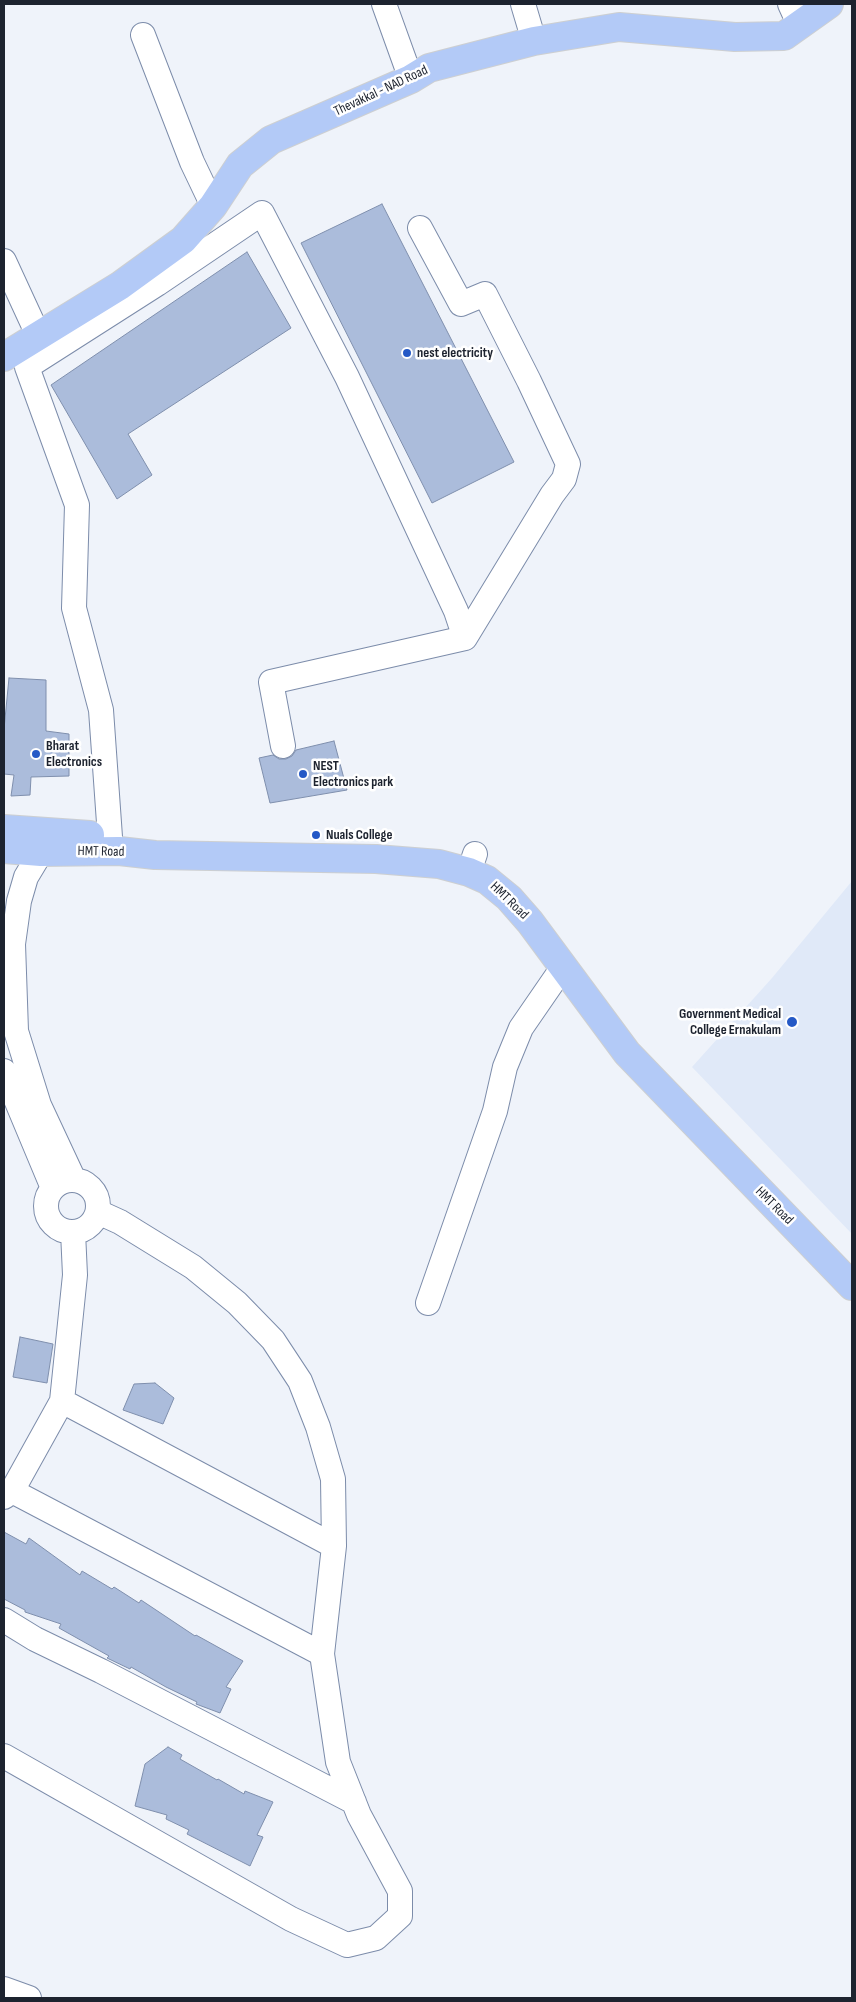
<!DOCTYPE html>
<style>
body{margin:0}
#map{position:relative;width:856px;height:2002px;overflow:hidden;background:#eff3fa;font-family:"Sofia Sans Condensed",sans-serif}
canvas{display:block}
.frame{position:absolute;inset:0;border:5px solid #1d232f;pointer-events:none}
</style>
<div id="map">
<canvas width="856" height="2002"></canvas>
<div class="frame"></div>
</div>
<script>
const c = document.querySelector('canvas').getContext('2d');
c.lineJoin = 'round';
function fillPath(path, color) {
  c.fillStyle = color;
  c.fill(path, 'evenodd');
}
function toPath(rows) {
  const path = new Path2D();
  for (const r of rows) {
    if (r.length === 3) {
      path.moveTo(r[0] + r[2], r[1]);
      path.arc(r[0], r[1], r[2], 0, 2 * Math.PI);
      continue;
    }
    path.moveTo(r[0], r[1]);
    for (let i = 2; i < r.length; i += 2) path.lineTo(r[i], r[i + 1]);
  }
  return path;
}
function strokePath(path, color, width, dash) {
  c.strokeStyle = color;
  c.lineWidth = width;
  c.lineCap = dash ? 'butt' : 'round';
  c.setLineDash(dash || []);
  c.stroke(path);
}
function write(font, color, halo, rows, align = 'center') {
  c.font = font + ' "Sofia Sans Condensed",sans-serif';
  c.lineWidth = 5;
  c.setLineDash([]);
  c.textBaseline = 'middle';
  c.strokeStyle = halo;
  c.fillStyle = color;
  for (const [text, x, y, turn = 0] of rows) {
    c.save();
    c.translate(x, y);
    c.rotate((+turn || 0) * Math.PI / 180);
    c.textAlign = isNaN(turn) ? turn : align;
    if (halo) c.strokeText(text, 0, 0);
    c.fillText(text, 0, 0);
    c.restore();
  }
}
fillPath(toPath([
 [852,881,852,1234,692,1067,772,978]
]), '#e0e9f8');
const building = toPath([
 [382,204,514,462,432,503,301,243,382,204],
 [247,252,291,328,128,434,152,475,117,499,51,385,247,252],
 [9,678,46,680,46,731,69,734,69,776,31,777,30,795,11,796,14,775,4,774,4,729,9,678],
 [334,741,347,790,270,803,259,758,273,755,279,759,286,759,292,756,296,750,334,741],
 [20,1337,53,1344,47,1383,13,1377,20,1337],
 [155,1383,174,1398,163,1424,123,1410,134,1384,155,1383],
 [4,1532,26,1544,29,1538,80,1575,82,1571,112,1589,114,1587,139,1603,141,1600,195,1636,196,1635,243,1661,226,1687,231,1689,220,1713,196,1704,197,1702,166,1687,131,1667,130,1669,107,1658,109,1656,59,1628,61,1624,25,1612,25,1610,4,1599,4,1532],
 [168,1747,182,1755,180,1759,217,1780,218,1779,244,1794,245,1791,273,1802,257,1835,263,1837,250,1866,187,1834,189,1830,166,1819,167,1815,135,1806,145,1764,168,1747]
]);
fillPath(building, '#abbcdb');
strokePath(building, '#7f8fad', 1);
const minor = toPath([
 [384,4,411,79],
 [523,4,534,41],
 [790,4,800,26],
 [143,35,192,162,213,206],
 [420,228,461,304,485,294,529,381,568,464,564,479,552,495,465,638],
 [4,261,39,337],
 [110,837,101,710,74,608,77,505,27,367,157,284,262,213,347,377,456,611,465,638,271,682,283,746],
 [41,852,26,877,19,901,13,944,16,1031,39,1105,74,1180],
 [469,872,475,854],
 [4,1071,53,1188],
 [72,1206,26],
 [428,1303,495,1111,505,1067,521,1028,563,967],
 [62,1401,334,1546],
 [12,1491,322,1654],
 [4,1497,12,1491,62,1401,75,1275,73,1232],
 [4,1620,35,1639,101,1671,354,1802],
 [4,1756,291,1919,347,1945,376,1938,400,1916,400,1891,359,1815,338,1762,322,1654,334,1546,333,1479,318,1427,300,1381,273,1340,237,1303,193,1267,120,1222,98,1212],
 [4,1989,29,1998]
]);
const major = toPath([
 [4,357,121,285,183,240,213,206,240,165,271,140,411,79,429,68,534,41,619,27,735,37,784,36,829,4],
 [4,829,90,835],
 [4,849,41,852,119,851,155,855,376,859,439,864,469,872,487,880,509,898,530,922,627,1053,852,1286]
]);
strokePath(minor, '#7c8caa', 26);
strokePath(major, '#cdcfd1', 30);
strokePath(minor, '#fff', 24);
strokePath(major, '#b3caf7', 28);
for (const [x, y, r, color] of [
 [407,353,5,"#2559c6"],
 [36,754,5,"#2559c6"],
 [303,774,5,"#2559c6"],
 [316,835,5,"#2559c6"],
 [792,1022,6,"#2559c6"]
]) {
  const dot = new Path2D();
  dot.arc(x, y, r, 0, 2 * Math.PI);
  c.fillStyle = color;
  c.fill(dot);
  strokePath(dot, '#fff', 2);
}
write('14px', '#1d232f', '#fff', [
 ["Thevakkal - NAD Road",381,91,-25],
 ["HMT Road",101,852,1],
 ["HMT Road",509,901,44],
 ["HMT Road",774,1206,45]
]);
write('bold 14px', '#1d232f', '#fff', [
 ["nest electricity",417,353],
 ["Bharat",46,746],
 ["Electronics",46,762],
 ["NEST",313,766],
 ["Electronics park",313,782],
 ["Nuals College",326,835],
 ["Government Medical",781,1014,"right"],
 ["College Ernakulam",781,1030,"right"]
], 'left');
</script>
